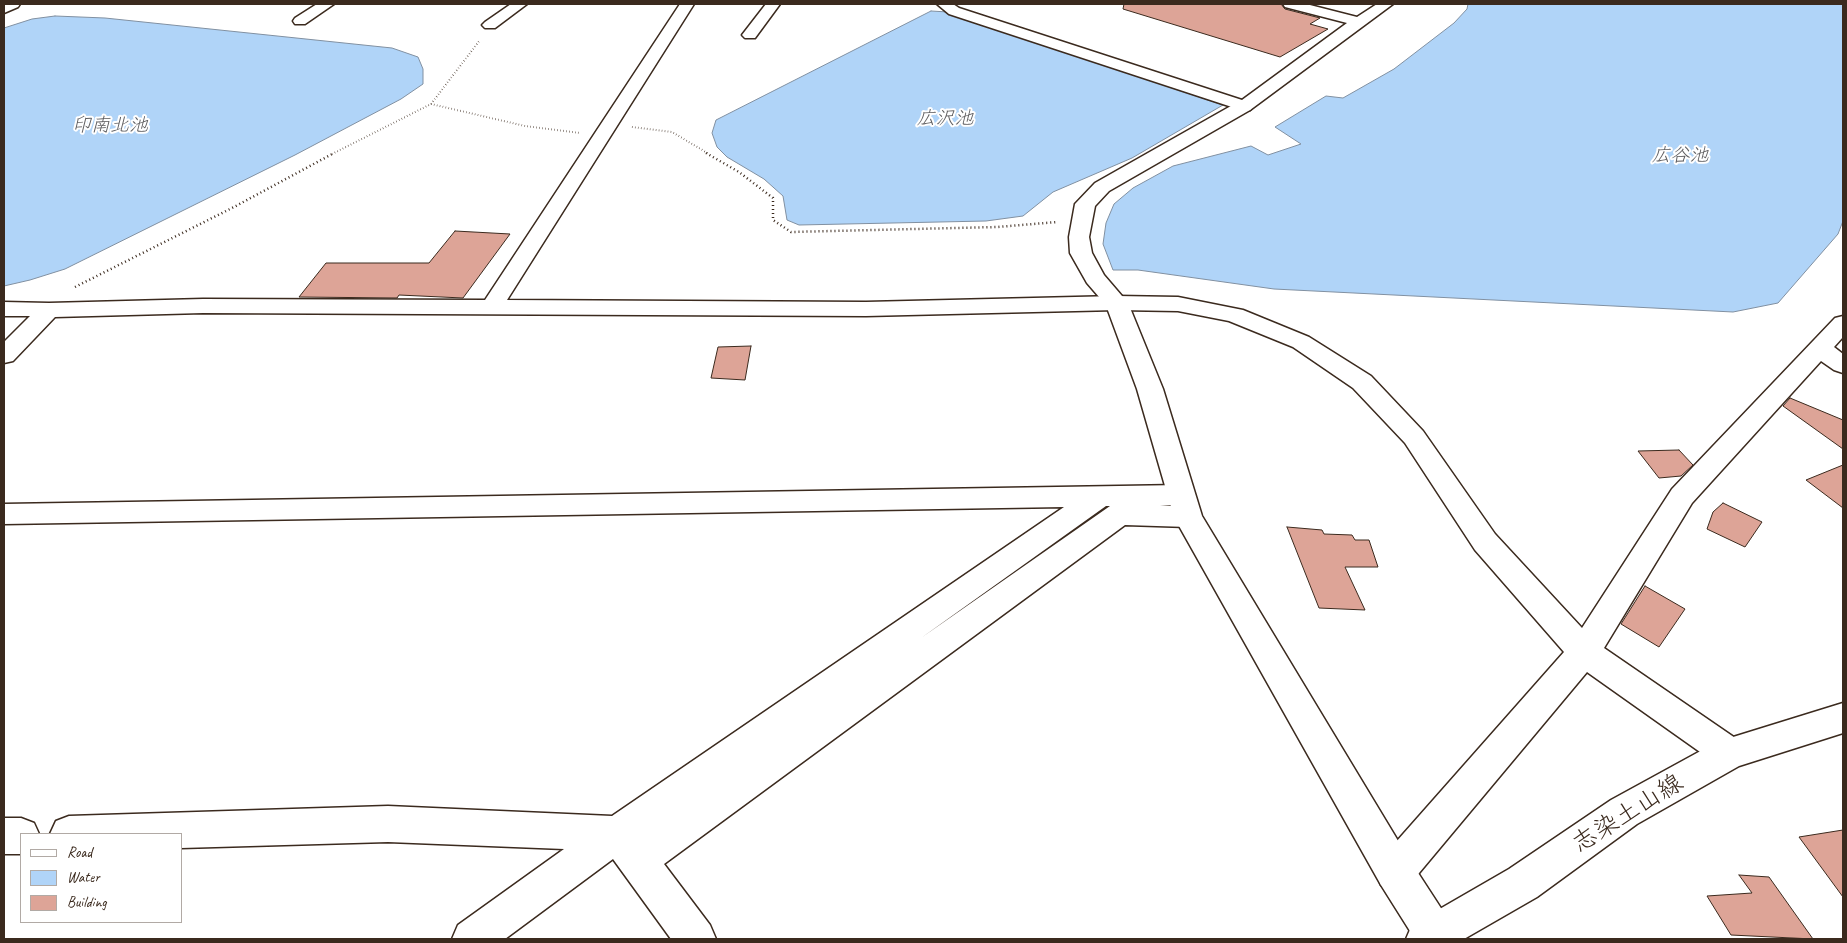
<!DOCTYPE html>
<meta charset="utf-8">
<style>
body{margin:0}
#map{position:relative;width:1847px;height:943px;overflow:hidden;background:#fff;font-family:Caveat,sans-serif}
canvas{display:block}
.frame{position:absolute;inset:0;border:5px solid #3b2a1e;pointer-events:none}
.legend{position:absolute;left:20px;top:833px;width:162px;height:90px;box-sizing:border-box;background:#fff;border:1px solid #b1aaa5;margin:0;padding:6px 9px;list-style:none;font-size:15px;color:#3b2a1e}
.legend li{display:flex;align-items:center;gap:10px;height:25px}
.legend b{width:25px;border:1px solid #b1aaa5}
</style>
<div id="map">
<canvas width="1847" height="943"></canvas>
<div class="frame"></div>
<ul class="legend">
<li><b style="height:6px;background:#fff"></b>Road</li>
<li><b style="height:14px;background:#b0d4f8"></b>Water</li>
<li><b style="height:14px;background:#dda497"></b>Building</li>
</ul>
</div>
<script>
const c = document.querySelector('canvas').getContext('2d');
c.lineJoin = 'round';
function fillPath(path, color) {
  c.fillStyle = color;
  c.fill(path, 'evenodd');
}
function toPath(rows) {
  const path = new Path2D();
  for (const r of rows) {
    path.moveTo(r[0], r[1]);
    for (let i = 2; i < r.length; i += 2) path.lineTo(r[i], r[i + 1]);
  }
  return path;
}
function strokePath(path, color, width, dash) {
  c.strokeStyle = color;
  c.lineWidth = width;
  c.lineCap = dash ? 'butt' : 'round';
  c.setLineDash(dash || []);
  c.stroke(path);
}
function write(font, color, halo, rows, align = 'center') {
  c.font = font + ' Caveat,"Klee One",sans-serif';
  c.lineWidth = 4;
  c.setLineDash([]);
  c.textBaseline = 'middle';
  c.strokeStyle = halo;
  c.fillStyle = color;
  for (const [text, x, y, turn = 0] of rows) {
    c.save();
    c.translate(x, y);
    c.rotate((+turn || 0) * Math.PI / 180);
    c.textAlign = isNaN(turn) ? turn : align;
    if (halo) c.strokeText(text, 0, 0);
    c.fillText(text, 0, 0);
    c.restore();
  }
}
const water = toPath([
 [1468,4,1843,4,1843,221,1838,234,1778,303,1733,312,1274,289,1138,270,1113,270,1103,244,1106,223,1114,204,1133,188,1173,166,1251,146,1268,155,1301,144,1275,127,1326,96,1343,98,1394,69,1454,23,1467,9,1468,4],
 [931,11,948,12,1223,105,1132,158,1053,192,1023,216,986,221,799,225,787,220,783,196,764,179,727,157,717,147,712,133,716,120,931,11],
 [55,16,105,18,392,48,418,57,423,69,423,84,401,99,295,155,65,269,30,280,4,286,4,28,32,19,55,16]
]);
fillPath(water, '#b0d4f8');
strokePath(water, '#8190a1', 1);
const building = toPath([
 [1124,4,1281,4,1285,9,1320,18,1310,24,1328,29,1280,57,1123,9,1124,4],
 [455,231,510,234,463,298,399,295,397,298,299,297,326,263,429,263,455,231],
 [751,346,745,380,711,378,718,347,751,346],
 [1790,398,1843,420,1843,449,1783,406,1790,398],
 [1679,450,1693,465,1681,476,1659,478,1638,451,1679,450],
 [1843,465,1843,508,1806,480,1843,465],
 [1723,503,1762,522,1745,547,1707,529,1713,512,1723,503],
 [1287,527,1322,530,1324,534,1352,535,1355,540,1369,540,1378,567,1345,567,1365,610,1319,608,1287,527],
 [1645,586,1685,609,1659,647,1621,624,1645,586],
 [1843,830,1843,897,1799,837,1843,830],
 [1739,875,1769,877,1813,939,1731,935,1707,896,1752,893,1739,875]
]);
fillPath(building, '#dda497');
strokePath(building, '#3b2a1e', 1);
const minor = toPath([
 [4,4,20,4,18,7,4,13,4,4],
 [317,4,334,4,305,24,295,24,293,21,295,18,317,4],
 [511,4,527,4,495,28,485,28,482,25,485,22,511,4],
 [680,4,694,4,507,300,866,302,1117,296,1178,297,1243,310,1309,337,1371,376,1423,431,1495,534,1582,628,1672,489,1835,318,1843,316,1843,337,1834,347,1843,354,1843,373,1834,370,1821,361,1692,503,1604,648,1741,742,1747,753,1741,764,1729,769,1717,764,1587,672,1409,885,1395,891,1381,885,1376,872,1381,859,1564,652,1475,550,1405,443,1353,388,1293,347,1229,321,1178,311,1117,310,866,316,203,313,55,317,13,361,4,363,4,342,30,316,4,316,4,302,49,303,203,299,485,300,680,4],
 [766,4,780,4,755,38,745,38,742,35,766,4],
 [937,4,953,4,959,8,1242,100,1347,23,1285,7,1283,4,1306,4,1357,17,1377,4,1393,4,1250,110,1244,111,949,14,937,4],
 [1181,485,1191,488,1195,495,1191,502,1181,505,1160,505,1188,507,1198,510,1202,517,1198,524,1188,527,1125,525,664,864,710,925,716,939,671,939,613,859,505,939,452,939,458,925,564,849,388,842,181,848,181,834,50,834,56,821,69,816,388,806,612,816,1064,507,4,524,4,504,1181,485],
 [1106,506,1110,506,921,638,1106,506],
 [4,818,21,818,34,823,39,834,21,834,21,854,4,854,4,818]
]);
const tertiary = toPath([
 [1244,101,1250,102,1253,106,1250,110,1109,191,1095,206,1089,237,1092,253,1104,275,1128,303,1163,389,1202,516,1409,859,1448,919,1454,933,1452,939,1415,939,1381,885,1174,517,1137,389,1106,305,1087,283,1070,253,1069,237,1075,204,1095,183,1238,102,1244,101]
]);
const secondary = toPath([
 [1843,703,1843,733,1739,766,1637,824,1537,897,1464,939,1406,939,1412,925,1509,869,1611,800,1717,742,1843,703]
]);
strokePath(minor, '#3b2a1e', 3);
strokePath(tertiary, '#3b2a1e', 3);
strokePath(secondary, '#3b2a1e', 3);
strokePath(toPath([
 [431,104,525,126,580,133],
 [632,127,672,132,709,154],
 [332,154,431,104,480,40]
]), '#3b2a1e', 2, [0.5, 2.5]);
strokePath(toPath([
 [706,153,739,172,773,198,773,220,791,232,997,227,1057,222],
 [75,287,234,207,334,153]
]), '#3b2a1e', 2.5, [1, 3]);
fillPath(minor, '#fff');
fillPath(tertiary, '#fff');
fillPath(secondary, '#fff');
write('italic 19px', '#5e5d5f', '#fff', [
 ["広沢池",945,119],
 ["印南北池",110,126],
 ["広谷池",1680,156]
]);
write('25px', '#3b2a1e', '#fff', [
 ["志染土山線",1628,814,-32]
]);
</script>
